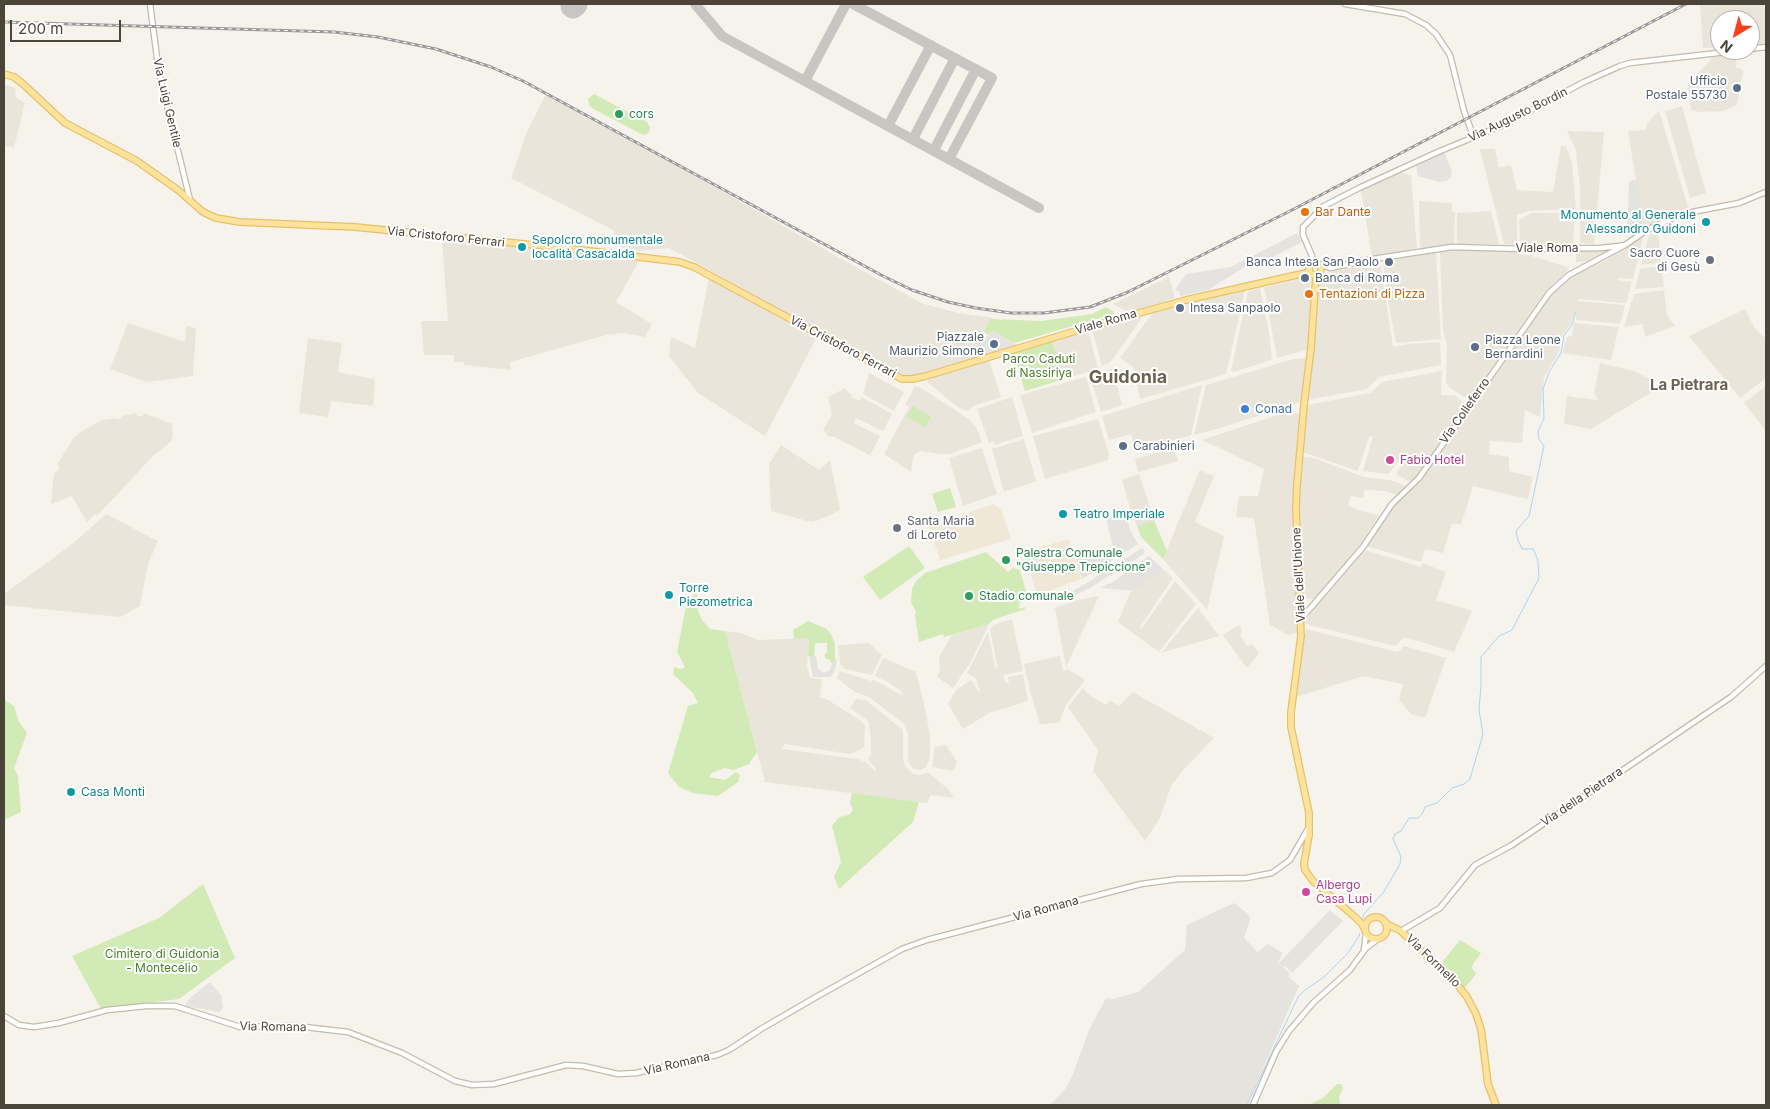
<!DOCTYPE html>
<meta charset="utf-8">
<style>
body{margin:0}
#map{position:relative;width:1770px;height:1109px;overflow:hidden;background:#f6f3ec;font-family:Inter,sans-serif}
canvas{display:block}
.frame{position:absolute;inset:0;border:5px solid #4b4439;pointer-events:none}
.north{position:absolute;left:1710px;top:10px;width:50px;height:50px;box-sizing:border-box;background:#fff;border:1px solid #b7b4b0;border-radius:50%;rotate:217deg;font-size:14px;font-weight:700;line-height:20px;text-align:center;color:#4b4439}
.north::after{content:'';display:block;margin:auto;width:18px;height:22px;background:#fc3f1d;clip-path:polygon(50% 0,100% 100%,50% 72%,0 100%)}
.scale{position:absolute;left:10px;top:20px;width:111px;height:22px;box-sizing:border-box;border:2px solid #4b4439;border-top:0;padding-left:6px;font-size:15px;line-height:18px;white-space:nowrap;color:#4b4439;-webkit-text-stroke:4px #fff;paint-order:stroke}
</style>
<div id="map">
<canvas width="1770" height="1109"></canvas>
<div class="frame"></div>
<div class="north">N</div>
<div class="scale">200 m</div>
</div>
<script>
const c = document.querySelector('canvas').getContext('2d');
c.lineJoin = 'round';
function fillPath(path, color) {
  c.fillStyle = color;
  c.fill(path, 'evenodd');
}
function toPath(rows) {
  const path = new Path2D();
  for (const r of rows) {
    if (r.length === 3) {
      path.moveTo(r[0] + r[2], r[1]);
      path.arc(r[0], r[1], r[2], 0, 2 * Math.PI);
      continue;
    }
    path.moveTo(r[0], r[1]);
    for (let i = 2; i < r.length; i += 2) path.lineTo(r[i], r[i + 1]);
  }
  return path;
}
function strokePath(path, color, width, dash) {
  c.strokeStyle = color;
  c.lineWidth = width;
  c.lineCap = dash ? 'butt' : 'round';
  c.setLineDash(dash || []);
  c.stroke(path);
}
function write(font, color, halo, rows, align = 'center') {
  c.font = font + ' Inter,sans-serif';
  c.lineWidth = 4;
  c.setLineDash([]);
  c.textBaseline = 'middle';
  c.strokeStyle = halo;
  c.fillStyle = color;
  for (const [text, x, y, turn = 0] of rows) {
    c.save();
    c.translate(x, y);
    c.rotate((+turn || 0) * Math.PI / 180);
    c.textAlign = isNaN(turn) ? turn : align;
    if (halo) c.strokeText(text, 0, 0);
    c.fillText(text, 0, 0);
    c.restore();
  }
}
fillPath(toPath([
 [1700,4,1763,4,1766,9,1766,44,1750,46,1750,20,1720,20,1721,50,1715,51,1714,48,1703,48],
 [1737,54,1736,68,1740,68,1743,71,1737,105,1723,111,1700,112,1691,110,1688,88,1690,82,1713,57],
 [4,84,15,88,16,98,25,103,14,148,4,145],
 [547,92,863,271,924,304,958,313,993,318,973,347,977,358,910,376,898,374,669,248,638,251,610,244,615,231,511,178,527,132],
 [1682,106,1706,193,1690,198,1665,111],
 [1659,111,1689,210,1668,217,1644,229,1628,131,1646,130,1647,123],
 [1567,131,1604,132,1594,244,1580,243,1580,187,1576,156,1577,152],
 [1561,146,1566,146,1572,162,1576,209,1529,211,1517,215,1517,245,1504,244,1480,149,1495,149,1499,168,1511,165,1517,190,1553,192],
 [1398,172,1411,175,1417,248,1372,258,1361,190],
 [1419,201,1452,203,1452,212,1455,212,1454,244,1420,249],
 [1491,211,1499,244,1457,244,1457,213],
 [1531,213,1575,213,1573,245,1520,244,1519,220],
 [1658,233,1661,262,1641,265,1649,235],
 [1643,237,1633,279,1618,278,1617,280,1632,282,1626,303,1578,299,1578,301,1625,305,1620,324,1576,320,1576,310,1571,324,1562,335,1559,352,1544,377,1540,417,1525,410,1522,443,1490,441,1489,454,1509,457,1509,471,1533,477,1528,499,1473,486,1461,525,1452,523,1443,553,1425,549,1421,562,1366,546,1368,542,1395,503,1414,488,1436,460,1524,335,1549,295,1566,279,1606,260],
 [442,240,641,258,616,302,652,324,645,337,624,333,606,335,510,362,511,370,464,365,464,362,454,362,454,355,424,355,421,321,448,321],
 [1453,249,1520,252,1523,255,1529,255,1567,267,1568,270,1543,294,1470,400,1450,388,1446,383,1447,345,1443,331,1440,251],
 [1436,251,1441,339,1398,343,1396,342,1387,296,1383,262],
 [1576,251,1610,251,1591,261,1576,262],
 [1380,261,1393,347,1409,344,1440,342,1441,365,1379,377,1367,389,1357,391,1307,400,1319,276,1321,274],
 [1661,266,1664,287,1635,289,1640,269],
 [1310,276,1311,300,1307,350,1277,358,1264,288],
 [1169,277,1175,298,1130,313,1113,304],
 [709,278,817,337,765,436,698,393,669,356,671,337,695,348],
 [1260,288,1269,332,1272,357,1271,360,1234,372,1231,371,1248,291],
 [1243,290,1245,291,1226,374,1140,399,1133,367,1120,358,1153,312],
 [1664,290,1667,315,1675,326,1645,337,1643,324,1624,327,1634,294],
 [1745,309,1754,327,1761,335,1766,338,1766,378,1740,398,1689,336],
 [1139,316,1142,318,1113,359,1109,363,1102,366,1092,329],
 [128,323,185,342,186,326,196,328,193,376,147,382,110,369],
 [1574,323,1619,327,1611,360,1562,353,1567,337,1572,336],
 [1088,330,1098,369,1064,379,1052,341],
 [308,338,342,343,338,371,341,373,375,379,373,406,331,401,328,417,299,413],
 [1306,358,1301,402,1220,428,1194,435,1206,385,1293,359],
 [989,360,1001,397,974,406,967,411,958,407,927,382,928,379],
 [1600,363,1633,371,1651,379,1650,393,1591,429,1564,424,1567,396,1598,400,1594,393],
 [1113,368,1122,405,1101,412,1090,376],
 [1442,371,1441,395,1454,395,1467,405,1425,466,1412,483,1396,474,1407,456,1403,453,1389,474,1363,471,1373,436,1369,437,1358,471,1303,452,1308,405,1370,393,1382,382],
 [869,373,904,392,894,411,863,394],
 [1086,377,1096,412,1032,433,1020,395],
 [1202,385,1191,435,1136,452,1131,434,1109,440,1102,416],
 [915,386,921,388,969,419,976,427,982,442,950,454,942,454,920,451,916,453,913,457,911,472,884,454,909,407,905,405],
 [1766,386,1766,431,1744,403],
 [845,388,853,398,860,401,861,397,892,414,883,431,856,418,854,423,880,436,870,455,834,437,828,436,823,430,832,414,828,397],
 [1012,397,1023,436,995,445,993,441,989,443,977,409],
 [136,413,137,416,143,416,144,413,172,424,173,437,170,442,153,456,97,516,95,514,87,522,72,496,52,504,51,503,54,473,59,470,58,463,73,439,79,433,102,420,116,418,116,419,120,419,122,416],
 [1301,413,1293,499,1298,633,1288,635,1270,625,1254,518,1236,517,1239,496,1258,496,1264,469,1202,440,1281,414],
 [1098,419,1109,454,1108,460,1045,479,1033,436],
 [1024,439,1036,481,1004,492,992,449],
 [781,445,819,470,830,460,840,510,819,520,811,522,771,511,769,464],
 [982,448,997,494,963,506,949,458],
 [1174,448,1178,461,1138,472,1135,459],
 [1302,457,1314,458,1364,477,1390,480,1407,486,1397,495,1385,491,1365,490,1363,498,1351,496,1348,505,1360,511,1379,515,1360,545,1315,601,1311,599,1302,599,1298,504],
 [1200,470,1214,476,1195,522,1224,536,1207,610,1163,559],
 [1139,474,1149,504,1131,511,1122,480],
 [106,514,158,541,148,564,140,606,120,617,4,605,4,594,71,545],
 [1365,550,1421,567,1422,563,1446,572,1436,600,1472,611,1454,652,1404,637,1395,646,1305,624,1310,614],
 [1163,569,1173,578,1140,627,1142,628,1175,581,1196,604,1159,652,1118,622,1130,593],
 [1099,596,1066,667,1055,608,1078,600],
 [1198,608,1219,636,1161,653],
 [1012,619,1023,671,1003,675,1006,683,1009,682,1008,677,1023,674,1028,701,989,713,963,729,948,704,956,690,971,680,979,692,980,691,976,678,967,673,988,632,995,667,998,669,990,630,993,625],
 [989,624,970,663,953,688,937,677,940,670,939,657,952,635],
 [1239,625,1242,630,1240,635,1247,646,1252,644,1259,653,1247,668,1223,635],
 [1306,629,1398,652,1404,646,1446,658,1425,718,1411,714,1399,700,1403,684,1363,676,1296,697],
 [725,631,741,633,758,640,809,638,807,665,810,678,822,679,820,697,828,700,861,721,865,726,864,747,860,750,850,754,785,744,782,749,857,759,866,762,875,771,876,769,868,759,871,755,871,740,869,724,868,721,850,708,856,699,863,700,867,701,903,730,903,759,905,766,909,770,914,774,920,775,928,772,949,790,954,798,931,795,927,803,765,782],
 [869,643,879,653,882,654,872,675,845,669,840,664,838,645],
 [1060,656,1063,671,1067,670,1066,668,1085,680,1066,705,1059,723,1040,724,1029,688,1030,686,1026,676,1024,664],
 [883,658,916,672,925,708,930,736,930,758,926,767,921,770,913,769,908,761,908,734,904,724,869,697,855,692,837,678,840,671,871,681,874,680,903,696,901,691,888,682,875,676],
 [1083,688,1088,694,1101,702,1106,705,1110,700,1119,706,1133,692,1214,738,1183,770,1171,786,1160,818,1145,841,1093,771,1098,750,1068,707],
 [946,745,957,762,953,771,932,767,935,747]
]), '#eae5da');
fillPath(toPath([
 [1234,903,1249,915,1250,919,1244,938,1258,952,1268,944,1283,953,1278,962,1290,974,1288,976,1299,986,1247,1105,1050,1105,1066,1088,1073,1074,1089,1030,1106,998,1113,999,1138,992,1185,950,1187,925]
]), '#e6e2dd');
fillPath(toPath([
 [993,504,1001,509,1011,539,940,560,929,526],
 [1069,539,1081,579,1037,595,1024,552]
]), '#efe8d6');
fillPath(toPath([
 [594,94,647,122,650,127,649,132,645,135,641,134,590,107,588,99],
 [1106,307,1113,311,1114,314,1014,343,993,331,988,335,984,332,991,319,1041,321,1092,314],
 [1052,341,1064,379,1025,391,1013,353],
 [913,406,931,417,925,427,907,417],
 [950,488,956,507,938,512,932,494],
 [1154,520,1167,551,1163,559,1141,537,1137,526],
 [909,546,925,568,880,600,863,577],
 [986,552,1008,572,1013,568,1020,570,1029,601,1019,603,1020,606,1018,607,1019,609,1025,607,1025,609,993,620,989,624,944,637,943,634,919,642,915,615,916,612,911,602,912,589,916,581,925,573],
 [697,591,697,608,702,620,710,629,725,631,757,752,749,764,734,770,724,768,712,773,709,777,725,780,736,772,740,775,738,782,718,796,693,793,679,787,668,773,688,706,698,703,693,693,673,674,674,667,681,669,685,667,677,652,687,601],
 [808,621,827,629,832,636,835,644,835,661,832,664,830,660,825,658,825,653,827,653,827,643,815,643,814,656,808,656,809,638,794,639,793,630],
 [4,700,14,706,19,722,27,733,14,768,18,776,21,812,4,820],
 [852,793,919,802,913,822,839,889,834,877,841,862,832,826,839,817,849,815,853,810,850,803],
 [203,884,235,958,179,999,101,1009,72,956,159,918],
 [1460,940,1481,953,1473,964,1472,968,1476,974,1464,989,1441,966,1443,961],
 [1337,1084,1341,1084,1343,1088,1339,1097,1340,1105,1308,1105,1323,1098]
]), '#d2eab5');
fillPath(toPath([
 [1444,151,1452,172,1451,177,1447,181,1439,182,1418,176,1416,165,1419,162],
 [1632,180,1635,180,1637,183,1644,229,1639,231,1638,222,1635,222,1634,234,1627,236,1629,182],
 [1297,233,1302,242,1259,264,1251,263,1208,290,1180,296,1179,291,1175,290,1186,274,1231,267],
 [993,331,1017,345,973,358,974,354,971,347,976,337,982,337,986,338],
 [1149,504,1154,520,1137,526,1131,511],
 [1125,512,1130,530,1138,544,1082,579,1076,559,1113,547,1106,518],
 [1142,548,1145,551,1144,554,1093,586,1076,595,1055,602,1054,597,1070,592,1085,584],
 [1149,556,1163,569,1134,591,1100,588,1114,581],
 [809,656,816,656,818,668,824,673,830,670,832,664,837,658,836,667,831,677,813,677],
 [1330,910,1343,921,1292,973,1285,966,1283,967,1279,963],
 [210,982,221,995,223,1008,219,1012,185,1006,191,997]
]), '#e5e3e0');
strokePath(toPath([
 [1363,918,1363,915,1383,893,1400,864,1401,857,1393,839,1395,834,1401,831,1409,818,1418,818,1422,814,1425,807,1437,803,1452,788,1464,784,1470,779,1483,734,1479,710,1481,686,1481,657,1499,636,1512,630,1539,578,1538,561,1535,553,1533,549,1522,549,1518,540,1516,531,1529,516,1544,446,1539,439,1538,432,1544,418,1543,389,1549,372,1561,353,1564,335,1572,325,1576,311],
 [1247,1105,1298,997,1305,990,1324,977,1348,953,1359,936,1360,933]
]), '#a9d4f2', 1);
strokePath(toPath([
 [695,4,722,36,731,41,1039,208],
 [853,4,992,78,949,159],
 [805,81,846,4],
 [888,126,931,45],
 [913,139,955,58],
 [934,150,976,69]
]), '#c8c6c3', 10);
strokePath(toPath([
 [573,6,575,4]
]), '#c8c6c3', 25);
const minor = toPath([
 [150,4,159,73,190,200],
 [1345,4,1405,14,1426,25,1436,34,1450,55,1464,111,1474,138],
 [1750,49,1766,47],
 [1312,264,1312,256,1303,235,1303,227,1324,206,1359,188,1440,151,1501,126,1584,82,1620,66,1630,63,1744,50],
 [1319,264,1330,268,1373,259,1452,247,1524,249,1600,248,1619,246,1625,245,1647,230,1675,217,1692,212,1739,203,1766,192],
 [1301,619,1363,547,1392,504,1419,478,1549,293,1569,275,1625,245],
 [1401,931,1440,908,1475,865,1512,845,1731,697,1766,666],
 [1364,949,1366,934],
 [4,1016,19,1025,34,1027,59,1023,107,1010,146,1006,175,1006,240,1027,296,1026,348,1032,402,1053,455,1081,472,1085,494,1084,566,1065,583,1066,618,1074,636,1073,717,1055,729,1050,761,1029,816,997,902,949,927,940,1141,884,1178,879,1246,878,1272,873,1290,860,1309,827],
 [1253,1105,1276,1052,1289,1031,1314,1002,1350,970,1366,948,1378,939]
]);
const major = toPath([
 [4,74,14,77,23,84,65,123,137,161,178,190,203,212,216,218,240,222,355,227,574,249,680,262,694,267,902,379,912,379,926,376,1089,327,1186,300,1310,272],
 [1315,269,6],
 [1316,275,1311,348,1304,405,1297,485,1296,508,1301,636,1291,712,1291,727,1309,813,1309,835,1304,864,1305,870,1313,881,1355,917,1362,924,1365,930],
 [1376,928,11],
 [1385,923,1401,931,1459,987,1467,997,1476,1014,1481,1029,1488,1084,1496,1105]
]);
strokePath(minor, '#c2bbae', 7);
strokePath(major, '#e6c16a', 8);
strokePath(minor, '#fff', 4.5);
strokePath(major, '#ffe39c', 5.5);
const rail = toPath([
 [4,22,334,32,378,37,436,49,491,67,523,81,883,276,912,290,948,302,976,308,1011,313,1044,313,1090,307,1126,293,1294,209,1686,4]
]);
strokePath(rail, '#9a9a9a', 3);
strokePath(rail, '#fff', 1, [4]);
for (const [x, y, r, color] of [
 [1737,88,5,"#5c6f8a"],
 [619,114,5,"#2e9e5b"],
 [1305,212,5,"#e8710a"],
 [1706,222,5,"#0f9aa8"],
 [522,247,5,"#0f9aa8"],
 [1710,260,5,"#6b7280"],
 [1389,262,5,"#5c6f8a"],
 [1305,278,5,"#5c6f8a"],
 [1309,294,5,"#e8710a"],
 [1180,308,5,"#5c6f8a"],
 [994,344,5,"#5c6f8a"],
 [1475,347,5,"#5c6f8a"],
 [1245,409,5,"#3f7fe0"],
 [1123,446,5,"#5c6f8a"],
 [1390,460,5,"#d1479c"],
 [1063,514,5,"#0f9aa8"],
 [897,528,5,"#6b7280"],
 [1006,560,5,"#2e9e5b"],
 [669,595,5,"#0f9aa8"],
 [969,596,5,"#2e9e5b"],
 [71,792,5,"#0f9aa8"],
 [1306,892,5,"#d1479c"]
]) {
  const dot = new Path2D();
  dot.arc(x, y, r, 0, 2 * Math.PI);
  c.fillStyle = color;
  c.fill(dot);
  strokePath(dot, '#fff', 2);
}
write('12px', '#4e5e75', '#fff', [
 ["Ufficio",1727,81,"right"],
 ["Postale 55730",1727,95,"right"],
 ["Banca Intesa San Paolo",1379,262,"right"],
 ["Banca di Roma",1315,278],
 ["Intesa Sanpaolo",1190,308],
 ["Piazzale",984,337,"right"],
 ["Maurizio Simone",984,351,"right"],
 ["Piazza Leone",1485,340],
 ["Bernardini",1485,354],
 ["Carabinieri",1133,446]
], 'left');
write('12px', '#4b4439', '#fff', [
 ["Via Luigi Gentile",167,103,77],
 ["Via Augusto Bordin",1518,115,-26],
 ["Via Cristoforo Ferrari",446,237,6],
 ["Viale Roma",1547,248],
 ["Viale Roma",1106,322,-16],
 ["Via Cristoforo Ferrari",843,347,28],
 ["Via Colleferro",1465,411,-55],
 ["Viale dell'Unione",1299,575,-93],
 ["Via della Pietrara",1582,797,-34],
 ["Via Romana",1046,909,-15],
 ["Via Formello",1433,961,44],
 ["Via Romana",273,1027,1],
 ["Via Romana",677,1064,-13]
]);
write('12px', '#27864d', '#fff', [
 ["cors",629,114],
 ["Palestra Comunale",1016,553],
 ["\"Giuseppe Trepiccione\"",1016,567],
 ["Stadio comunale",979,596]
], 'left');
write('12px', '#c56008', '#fff', [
 ["Bar Dante",1315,212],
 ["Tentazioni di Pizza",1319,294]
], 'left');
write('12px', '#0d838f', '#fff', [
 ["Monumento al Generale",1696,215,"right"],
 ["Alessandro Guidoni",1696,229,"right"],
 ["Sepolcro monumentale",532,240],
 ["località Casacalda",532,254],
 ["Teatro Imperiale",1073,514],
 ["Torre",679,588],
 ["Piezometrica",679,602],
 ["Casa Monti",81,792]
], 'left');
write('12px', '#5b616d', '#fff', [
 ["Sacro Cuore",1700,253],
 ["di Gesù",1700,267],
 ["Santa Maria",907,521,"left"],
 ["di Loreto",907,535,"left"]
], 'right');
write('12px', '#4a7f2a', '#fff', [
 ["Parco Caduti",1039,359],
 ["di Nassiriya",1039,373],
 ["Cimitero di Guidonia",162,954],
 ["- Montecelio",162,968]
]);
write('12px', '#366cbe', '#fff', [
 ["Conad",1255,409]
], 'left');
write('12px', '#b23c85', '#fff', [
 ["Fabio Hotel",1400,460],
 ["Albergo",1316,885],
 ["Casa Lupi",1316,899]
], 'left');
write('bold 15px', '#6e6250', '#fff', [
 ["La Pietrara",1689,385]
]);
write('bold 18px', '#6e6250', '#fff', [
 ["Guidonia",1128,378]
]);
</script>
